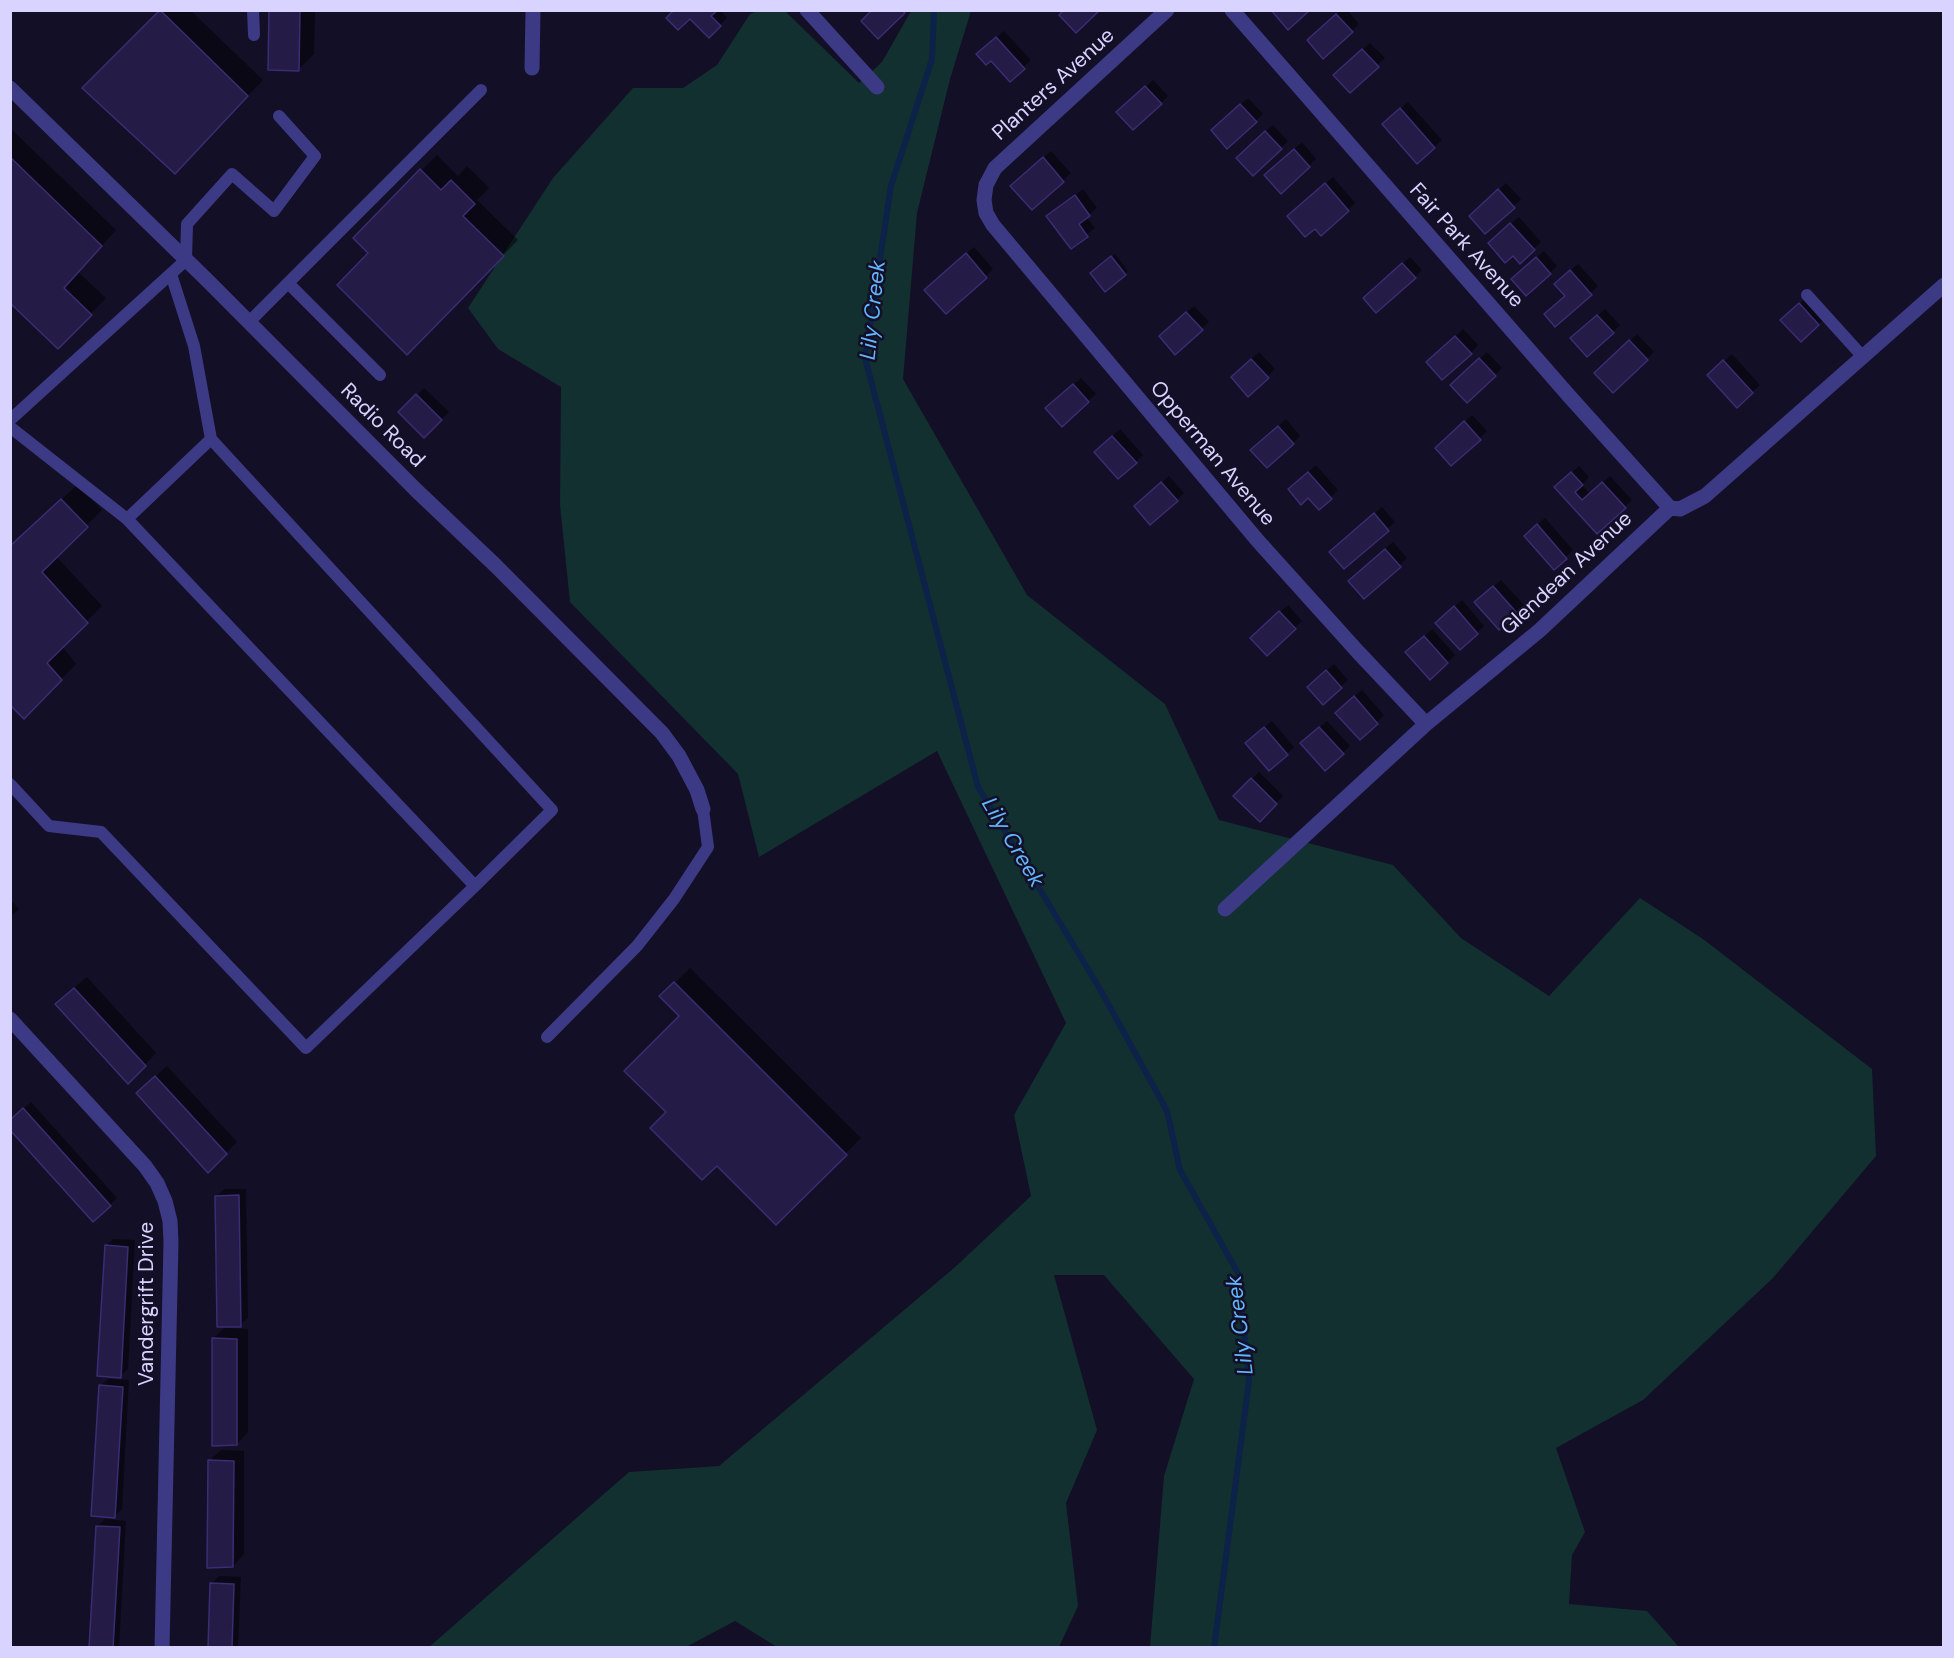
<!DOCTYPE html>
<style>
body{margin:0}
#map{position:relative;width:1954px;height:1658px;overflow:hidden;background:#130f26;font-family:"DM Sans",sans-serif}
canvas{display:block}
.frame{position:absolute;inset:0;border:12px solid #d9d4ff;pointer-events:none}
</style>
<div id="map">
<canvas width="1954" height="1658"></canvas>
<div class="frame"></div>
</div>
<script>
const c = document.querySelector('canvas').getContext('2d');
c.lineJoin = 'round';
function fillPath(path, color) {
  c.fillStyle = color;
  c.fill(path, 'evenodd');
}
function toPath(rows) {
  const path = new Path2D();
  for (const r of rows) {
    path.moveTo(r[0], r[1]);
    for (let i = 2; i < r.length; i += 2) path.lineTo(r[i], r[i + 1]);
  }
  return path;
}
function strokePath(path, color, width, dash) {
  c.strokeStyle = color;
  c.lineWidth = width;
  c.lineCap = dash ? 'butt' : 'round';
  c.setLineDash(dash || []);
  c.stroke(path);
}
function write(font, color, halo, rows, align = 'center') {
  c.font = font + ' "DM Sans",sans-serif';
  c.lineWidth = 5;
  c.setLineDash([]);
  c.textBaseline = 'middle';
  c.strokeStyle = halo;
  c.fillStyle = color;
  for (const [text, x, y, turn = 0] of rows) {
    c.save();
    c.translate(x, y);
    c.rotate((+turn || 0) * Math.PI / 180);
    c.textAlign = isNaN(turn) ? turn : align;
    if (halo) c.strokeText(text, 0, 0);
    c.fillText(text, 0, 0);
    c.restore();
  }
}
fillPath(toPath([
 [757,11,785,11,859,83,882,62,911,11,971,11,950,79,917,213,903,379,1027,595,1165,704,1219,820,1393,865,1461,938,1549,996,1640,898,1703,939,1872,1069,1876,1156,1773,1278,1643,1400,1556,1448,1585,1532,1572,1555,1569,1604,1647,1611,1679,1647,1150,1647,1164,1476,1194,1379,1104,1275,1054,1275,1097,1430,1066,1503,1078,1606,1059,1647,777,1647,735,1621,686,1647,428,1648,629,1472,719,1466,954,1268,1031,1196,1014,1115,1066,1023,937,751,759,857,738,774,570,602,560,505,561,387,498,349,468,308,553,178,633,88,683,88,717,65,750,14]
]), '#12302f');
fillPath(toPath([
 [161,10,190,10,263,80,190,157,85,88],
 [270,10,315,10,314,54,299,69],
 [676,10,720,10,727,18,709,36,690,17],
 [1341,10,1347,10,1359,24,1352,31,1316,33],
 [1004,31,1031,60,1024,67,985,47],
 [1370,43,1385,58,1350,91,1342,68],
 [1153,80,1168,96,1161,103,1125,105],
 [1248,98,1263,114,1256,121,1220,123],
 [1408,102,1442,140,1417,162,1391,117],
 [1273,125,1288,141,1281,148,1245,151],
 [10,128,116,230,78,272,106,298,58,347,10,301],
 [1302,142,1316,159,1281,191,1273,168],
 [1051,151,1071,173,1032,208,1020,179],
 [437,155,458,176,467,166,489,188,477,200,518,240,407,353,371,253,355,238],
 [1333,177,1355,203,1348,210,1296,209],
 [1506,183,1521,199,1486,232,1478,209],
 [1083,189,1097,208,1086,217,1095,228,1071,247,1048,216],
 [1519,217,1541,242,1534,249,1497,236],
 [974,247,993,269,946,312,934,283],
 [1544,251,1557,266,1550,273,1520,272],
 [1115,254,1128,271,1105,290,1095,270],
 [1410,257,1422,270,1415,277,1372,291],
 [1578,264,1598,286,1556,325,1567,296,1563,277],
 [1807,297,1826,317,1801,340,1790,313],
 [1194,306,1209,322,1201,329,1168,329],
 [1605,309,1620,325,1613,332,1580,331],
 [1463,329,1478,345,1471,353,1435,355],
 [1637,334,1654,352,1613,391,1597,373],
 [1259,352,1275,369,1248,394,1240,370],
 [1487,352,1502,368,1495,375,1459,377],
 [1732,354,1760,385,1737,406,1709,375],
 [1081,378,1096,394,1062,424,1055,401],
 [424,388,449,412,424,436,400,412],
 [1472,415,1487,431,1452,464,1444,441],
 [1286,419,1300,436,1293,443,1260,443],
 [1120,429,1143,455,1136,462,1103,445],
 [1316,465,1338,490,1319,508,1297,482],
 [1579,466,1589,477,1582,485,1590,494,1610,476,1632,500,1597,532,1563,480],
 [1169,476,1184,493,1177,500,1143,499],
 [77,485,102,510,56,556,102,606,62,646,76,664,24,717,10,547],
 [1382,507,1395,522,1344,567,1338,545],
 [1545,518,1573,550,1554,568,1533,528],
 [1393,542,1407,558,1364,597,1357,574],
 [1501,580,1524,605,1499,628,1483,595],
 [1462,600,1484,626,1460,648,1444,616],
 [1288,605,1302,621,1267,654,1260,630],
 [1432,629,1455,655,1430,678,1415,645],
 [1334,664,1348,680,1323,703,1316,680],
 [1362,690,1384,715,1360,738,1344,705],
 [1272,721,1294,747,1287,754,1254,736],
 [1327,721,1350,746,1343,753,1310,736],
 [1259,772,1283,796,1260,820,1235,796],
 [10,899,19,909,10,917],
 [690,968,861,1138,776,1223,668,1112,681,1016,662,996],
 [87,977,156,1053,128,1082,68,993],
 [167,1066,237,1142,209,1170,149,1082],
 [31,1102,117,1198,110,1205,10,1121],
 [224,1189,246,1189,248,1318,240,1325,230,1325,230,1328,248,1329,248,1432,237,1444,213,1339,227,1325,217,1196],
 [113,1239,135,1240,128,1369,120,1376,106,1246],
 [108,1379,129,1380,122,1509,115,1516,100,1386],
 [221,1450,244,1451,244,1554,233,1566,209,1461],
 [105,1519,126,1521,119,1648,91,1648,97,1527],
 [219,1576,241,1577,238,1648,209,1648,212,1583]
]), '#0007');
strokePath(toPath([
 [934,10,932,59,891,186,865,358,978,787,1100,989,1167,1111,1180,1170,1238,1273,1249,1381,1214,1648]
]), '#0c2248', 6);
const building = toPath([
 [160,10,248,96,175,174,82,88,160,10],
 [269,10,300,10,299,71,268,70,269,10],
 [674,10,718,10,711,16,721,26,709,38,690,19,678,30,666,18,674,10],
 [872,10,903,10,905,13,878,39,861,21,872,10],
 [1064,10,1100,10,1076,33,1059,15,1064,10],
 [1271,10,1310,10,1288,30,1271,10],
 [1336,14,1353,32,1323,59,1307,40,1336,14],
 [996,37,1025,69,1010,82,991,61,986,65,976,54,996,37],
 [1362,49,1379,67,1350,93,1333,75,1362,49],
 [1145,86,1162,104,1133,130,1116,112,1145,86],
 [1240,104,1257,122,1227,149,1211,130,1240,104],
 [1400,108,1435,148,1417,164,1382,124,1400,108],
 [1265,131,1282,149,1253,176,1236,158,1265,131],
 [1294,149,1310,167,1281,194,1264,175,1294,149],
 [10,157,102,246,64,288,92,315,58,349,10,303,10,157],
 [1043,157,1064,182,1032,210,1010,186,1043,157],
 [420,169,441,190,451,180,475,204,463,216,504,256,407,355,337,285,368,253,353,238,420,169],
 [1325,183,1349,211,1321,236,1315,229,1305,237,1287,216,1325,183],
 [1498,189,1515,208,1485,234,1469,216,1498,189],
 [1075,195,1090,216,1079,224,1088,237,1071,249,1046,216,1075,195],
 [1510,223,1535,250,1520,264,1513,256,1505,263,1488,243,1510,223],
 [966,253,987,278,946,314,924,290,966,253],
 [1111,256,1126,275,1105,292,1090,273,1111,256],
 [1536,257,1551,274,1526,296,1511,279,1536,257],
 [1402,263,1416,278,1376,313,1363,298,1402,263],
 [1570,270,1592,295,1555,327,1544,314,1565,296,1554,284,1570,270],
 [1799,303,1819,325,1801,342,1780,320,1799,303],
 [1186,312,1203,330,1175,355,1159,336,1186,312],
 [1597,315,1614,333,1587,357,1570,338,1597,315],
 [1455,336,1472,354,1442,380,1426,362,1455,336],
 [1629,340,1648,360,1613,393,1594,373,1629,340],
 [1479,358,1496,376,1467,403,1450,385,1479,358],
 [1251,359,1269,378,1248,397,1231,377,1251,359],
 [1723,360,1753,393,1737,408,1707,375,1723,360],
 [1073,384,1089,402,1062,427,1045,408,1073,384],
 [416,394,442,420,424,438,398,412,416,394],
 [1464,421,1481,440,1451,466,1435,448,1464,421],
 [1278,426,1294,444,1267,468,1250,450,1278,426],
 [1112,436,1137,463,1118,479,1094,452,1112,436],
 [1308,472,1332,499,1319,510,1308,498,1301,505,1288,489,1308,472],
 [1571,472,1583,485,1575,492,1582,500,1602,482,1626,508,1597,534,1554,487,1571,472],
 [1161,482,1178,501,1150,525,1134,506,1161,482],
 [61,499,88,527,42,572,88,623,47,663,62,680,24,719,10,705,10,546,61,499],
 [1374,513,1389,531,1344,569,1329,552,1374,513],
 [1537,524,1567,559,1554,570,1524,536,1537,524],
 [1385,549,1401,567,1364,599,1348,581,1385,549],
 [1493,586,1517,613,1499,630,1474,602,1493,586],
 [1454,606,1478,634,1460,650,1435,623,1454,606],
 [1279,611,1296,629,1267,656,1250,638,1279,611],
 [1424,636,1448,663,1430,680,1405,652,1424,636],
 [1326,670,1342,688,1323,705,1307,687,1326,670],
 [1354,696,1378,724,1360,740,1335,713,1354,696],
 [1264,727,1288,755,1269,771,1245,743,1264,727],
 [1319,727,1344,754,1325,771,1300,743,1319,727],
 [1251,778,1277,804,1260,822,1233,796,1251,778],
 [674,982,847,1155,776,1225,717,1166,702,1180,650,1128,666,1112,624,1071,679,1016,659,996,674,982],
 [74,988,146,1066,128,1084,55,1004,74,988],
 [155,1076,227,1154,208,1173,136,1093,155,1076],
 [23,1108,111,1206,93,1222,10,1130,10,1120,23,1108],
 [239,1195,241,1327,217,1327,215,1196,239,1195],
 [105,1245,128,1247,121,1378,97,1376,105,1245],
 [212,1338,237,1339,237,1445,212,1446,212,1338],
 [99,1385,123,1387,115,1518,91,1516,99,1385],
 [208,1460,234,1461,233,1567,207,1568,208,1460],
 [96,1526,120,1527,113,1648,89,1648,96,1526],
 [210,1583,234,1584,232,1648,208,1648,210,1583]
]);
fillPath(building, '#241b47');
strokePath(building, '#3b2d73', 1.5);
strokePath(toPath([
 [253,10,254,35],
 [288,283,380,375],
 [1807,295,1863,357],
 [249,322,481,90],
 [10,420,186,260,187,224,232,174,274,211,315,156,279,116],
 [10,427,127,519,475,886,306,1048,101,832,49,826,10,784],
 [211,439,552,810,475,886],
 [127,519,211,439,194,346,171,274],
 [547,1037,637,946,674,899,708,847,703,809]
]), '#3d3a85', 12);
strokePath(toPath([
 [807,10,877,87],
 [1167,10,995,168,986,185,984,200,986,213,993,225,1258,541,1358,652,1426,724],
 [1232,10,1570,397,1670,508],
 [532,68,533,10],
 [10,88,208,281,416,490,496,566,662,733,679,756,697,790,703,809],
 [1670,508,1680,509,1705,496,1944,285],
 [1225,909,1426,724,1540,630,1670,508],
 [10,1019,145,1166,157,1183,165,1201,170,1221,171,1242,162,1648]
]), '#3d3a85', 15);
write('21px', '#d9d4ff', '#130f26', [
 ["Planters Avenue",1054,85,-42],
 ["Fair Park Avenue",1466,246,48],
 ["Radio Road",382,426,45],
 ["Opperman Avenue",1212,454,50],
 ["Glendean Avenue",1567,574,-43],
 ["Vandergrift Drive",147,1304,-90]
]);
write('italic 22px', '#62b6ff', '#130f26', [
 ["Lily Creek",874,310,-84],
 ["Lily Creek",1012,843,59],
 ["Lily Creek",1241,1325,-97]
]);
</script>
